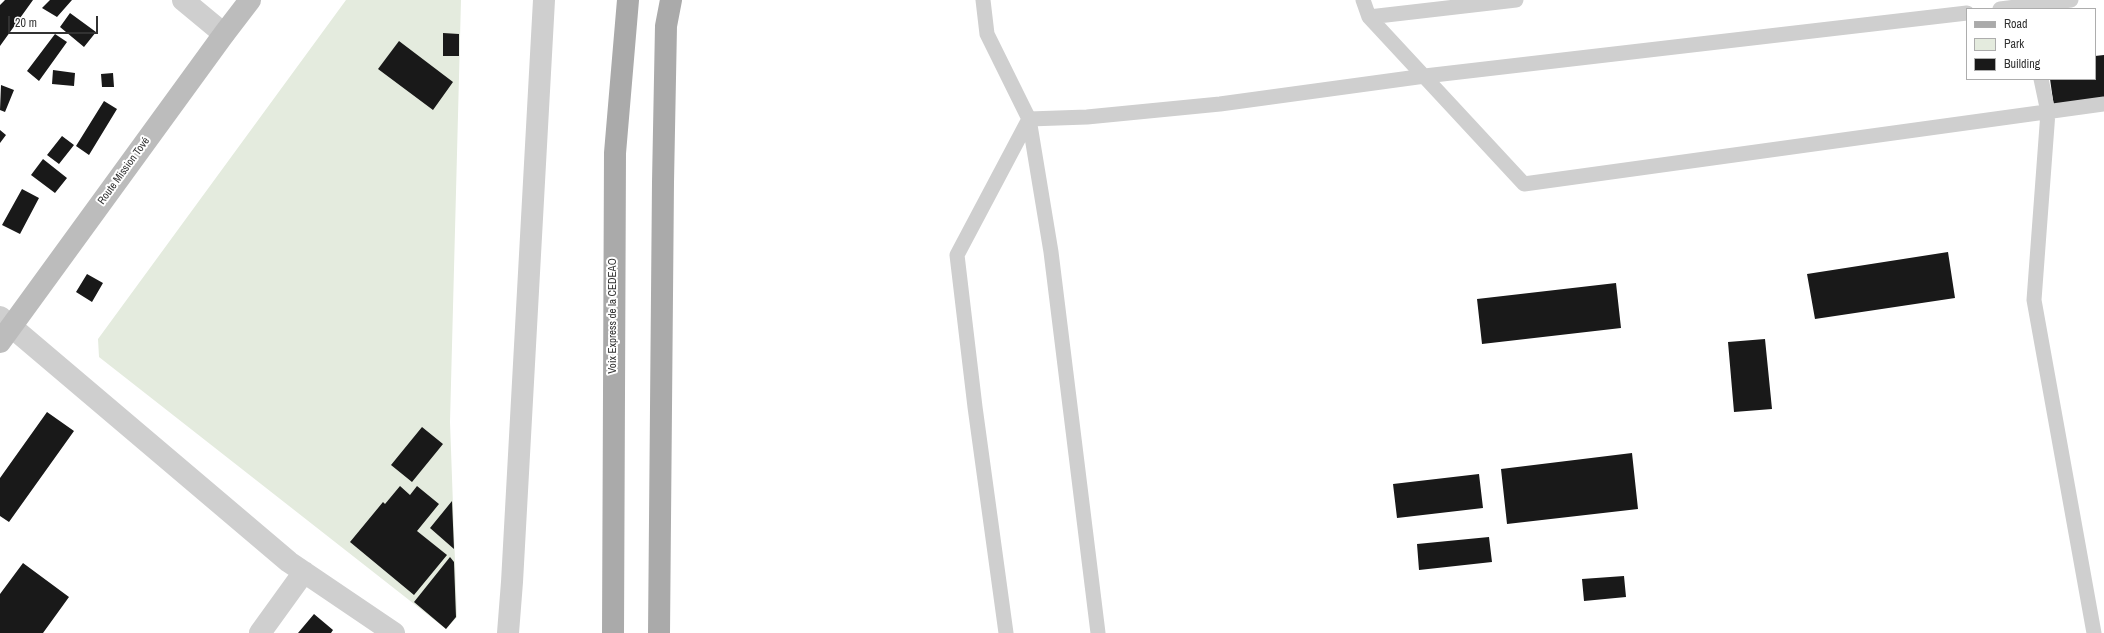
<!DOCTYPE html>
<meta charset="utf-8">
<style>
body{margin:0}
#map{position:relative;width:2104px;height:633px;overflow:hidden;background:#fff;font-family:"Archivo Narrow",sans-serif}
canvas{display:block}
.legend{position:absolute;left:1966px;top:8px;width:130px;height:72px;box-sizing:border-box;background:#fff;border:1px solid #adadad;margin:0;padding:5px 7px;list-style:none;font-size:12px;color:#323232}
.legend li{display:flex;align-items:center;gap:8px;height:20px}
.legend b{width:20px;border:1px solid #adadad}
.scale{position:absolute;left:8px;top:16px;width:90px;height:18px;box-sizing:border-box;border:2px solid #323232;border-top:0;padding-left:5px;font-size:12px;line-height:14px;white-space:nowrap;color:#323232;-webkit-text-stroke:3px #fff;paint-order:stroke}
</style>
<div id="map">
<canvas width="2104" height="633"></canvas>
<ul class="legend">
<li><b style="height:5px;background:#aaa"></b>Road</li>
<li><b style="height:11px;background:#e4ebde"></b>Park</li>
<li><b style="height:11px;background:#191919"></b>Building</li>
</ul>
<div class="scale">20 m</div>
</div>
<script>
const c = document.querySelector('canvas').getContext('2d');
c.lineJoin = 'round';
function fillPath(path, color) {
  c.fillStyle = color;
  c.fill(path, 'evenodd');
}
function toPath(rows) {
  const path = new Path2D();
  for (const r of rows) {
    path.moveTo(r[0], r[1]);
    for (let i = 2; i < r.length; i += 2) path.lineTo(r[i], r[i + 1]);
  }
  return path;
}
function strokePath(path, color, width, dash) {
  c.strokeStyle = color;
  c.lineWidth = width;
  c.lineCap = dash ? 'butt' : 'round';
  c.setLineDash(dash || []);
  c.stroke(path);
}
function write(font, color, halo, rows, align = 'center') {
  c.font = font + ' "Archivo Narrow",sans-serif';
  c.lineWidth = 4;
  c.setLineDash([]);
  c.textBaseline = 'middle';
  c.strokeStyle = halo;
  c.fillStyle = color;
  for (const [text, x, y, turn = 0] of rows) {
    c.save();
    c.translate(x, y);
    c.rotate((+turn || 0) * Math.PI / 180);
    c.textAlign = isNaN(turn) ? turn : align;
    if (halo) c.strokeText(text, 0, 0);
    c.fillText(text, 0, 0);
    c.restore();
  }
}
fillPath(toPath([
 [346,0,461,0,450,422,457,617,446,629,99,357,98,339]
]), '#e4ebde');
fillPath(toPath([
 [5,0,33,0,0,46,0,5],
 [50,0,72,0,57,17,42,8],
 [70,13,96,32,84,47,60,27],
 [443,33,459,34,459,56,443,56],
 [55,34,67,42,39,81,27,71],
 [399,41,453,82,433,110,378,69],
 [2104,55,2104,100,2054,107,2050,79,2095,79,2095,56],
 [53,70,75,73,74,86,52,84],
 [113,73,114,87,102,87,101,74],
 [1,85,14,90,5,112,0,110],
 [104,101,117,109,89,155,76,146],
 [0,130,6,135,0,143],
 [62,136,74,145,59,164,47,155],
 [43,159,67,178,55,193,31,175],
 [22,189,39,198,20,234,2,225],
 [1948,252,1955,298,1815,319,1807,274],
 [87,274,103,283,92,302,76,292],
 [1616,283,1621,328,1482,344,1477,299],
 [1765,339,1772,409,1734,412,1728,342],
 [47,412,74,431,9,522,0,516,0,478],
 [422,427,443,444,412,482,391,465],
 [1632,453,1638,509,1507,524,1501,469],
 [1479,474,1483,508,1397,518,1393,484],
 [400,486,410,495,417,486,439,504,417,531,447,555,414,595,350,542,383,502,385,504],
 [452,501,454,549,430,528],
 [1489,537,1492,562,1419,570,1417,544],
 [450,557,454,562,456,617,446,629,414,602],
 [23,563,69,597,43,633,0,633,0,594],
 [1624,576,1626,597,1584,601,1582,579],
 [314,614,333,630,331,633,298,633]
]), '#191919');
strokePath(toPath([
 [983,0,987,34,1029,119,957,255,975,407,1006,633],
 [1363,0,1369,17],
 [1516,0,1369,17,1524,184,2104,104],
 [2000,9,2071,0],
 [2041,79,2048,112,2034,300,2094,633],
 [1098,633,1051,252,1029,119,1087,117,1220,104,1425,76,1967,13]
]), '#cfcfcf', 15);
strokePath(toPath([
 [183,0,224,34],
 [0,317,289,562,394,633],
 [260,633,304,572],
 [508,633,512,582,544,0]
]), '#cfcfcf', 22);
strokePath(toPath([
 [0,342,224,34,250,0]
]), '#bcbcbc', 22);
strokePath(toPath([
 [613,633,615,153,628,0],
 [659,633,663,182,666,26,671,0]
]), '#aaa', 22);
write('11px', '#323232', '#fff', [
 ["Route Mission Tové",124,171,-54],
 ["Voix Express de la CEDEAO",613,316,-90]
]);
</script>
